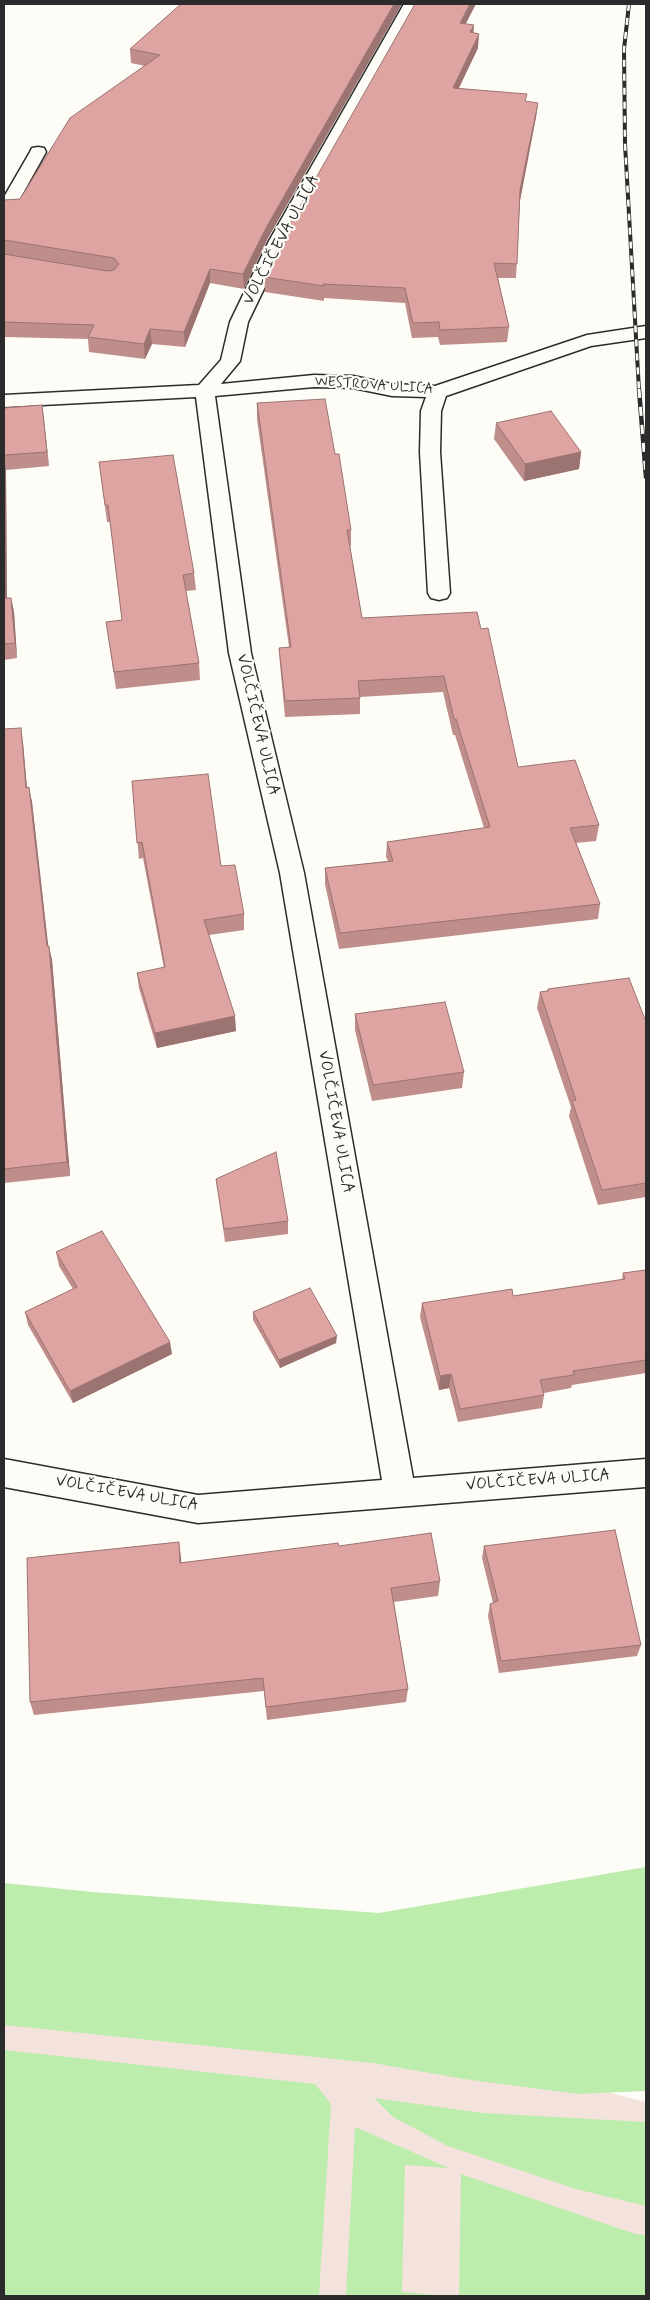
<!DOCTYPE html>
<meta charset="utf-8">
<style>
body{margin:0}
#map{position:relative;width:650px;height:2300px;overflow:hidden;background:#fdfcf7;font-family:Mynerve,sans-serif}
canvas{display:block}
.frame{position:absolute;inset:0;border:5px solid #2b2b2b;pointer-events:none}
</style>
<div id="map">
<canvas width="650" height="2300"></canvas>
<div class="frame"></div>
</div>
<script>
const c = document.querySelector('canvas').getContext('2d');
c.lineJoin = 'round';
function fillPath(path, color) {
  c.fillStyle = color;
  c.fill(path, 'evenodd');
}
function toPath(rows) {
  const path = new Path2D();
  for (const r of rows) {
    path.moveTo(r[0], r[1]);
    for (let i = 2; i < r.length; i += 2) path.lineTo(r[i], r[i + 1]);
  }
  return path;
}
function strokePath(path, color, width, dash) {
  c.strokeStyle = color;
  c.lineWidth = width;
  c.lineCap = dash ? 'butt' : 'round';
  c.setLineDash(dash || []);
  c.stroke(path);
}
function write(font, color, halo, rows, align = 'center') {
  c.font = font + ' Mynerve,sans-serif';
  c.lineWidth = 4.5;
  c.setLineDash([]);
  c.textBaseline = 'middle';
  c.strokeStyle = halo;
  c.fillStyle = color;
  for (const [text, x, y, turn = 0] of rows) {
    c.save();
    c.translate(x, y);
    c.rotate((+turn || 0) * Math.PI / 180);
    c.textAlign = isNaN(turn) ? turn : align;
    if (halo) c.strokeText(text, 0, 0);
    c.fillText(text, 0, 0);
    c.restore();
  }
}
fillPath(toPath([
 [4,2024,559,2080,646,2102,646,2296,4,2296]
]), '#f4e2dd');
fillPath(toPath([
 [646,1867,646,2091,578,2094,464,2079,373,2063,4,2025,4,1883,93,1892,379,1913],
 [4,2050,315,2084,331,2104,319,2296,4,2296],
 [374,2098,483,2113,646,2122,646,2206,576,2189,448,2146,393,2117],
 [355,2127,449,2168,405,2165,402,2292,448,2296,346,2296],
 [461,2174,635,2234,646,2235,646,2296,459,2296]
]), '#bcedac');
const minor = toPath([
 [404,4,420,4,287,241,248,322,240,361,221,384,314,375,353,376,392,384,435,386,587,335,646,326,646,338,591,346,446,396,441,411,440,452,450,593,447,598,439,600,431,598,428,593,420,452,421,411,426,397,392,396,353,388,314,387,215,396,251,653,304,873,413,1478,646,1459,646,1487,198,1523,4,1487,4,1459,198,1495,382,1480,280,873,229,653,196,397,4,407,4,395,199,385,221,360,230,322,269,241,404,4],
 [38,147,44,148,46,152,13,211,4,213,4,197,30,152,32,148,38,147]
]);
strokePath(minor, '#2b2b2b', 3);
fillPath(minor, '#fdfcf7');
const railFar1 = toPath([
 [629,4,624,49,625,144,639,390]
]);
const rail = toPath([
 [639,389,646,477]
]);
strokePath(railFar1, '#2b2b2b', 4);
strokePath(rail, '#2b2b2b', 4.5);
strokePath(railFar1, '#fdfcf7', 2.5, [7]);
strokePath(rail, '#fdfcf7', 3, [9]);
fillPath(toPath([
 [181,4,267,240,244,289,210,283,185,347,152,344,145,359,89,352,88,339,4,337,4,200,20,199,145,66,131,63,130,49],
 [466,24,473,33,478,48,459,88,527,102,538,103,536,117,520,201,516,278,498,278,509,327,507,342,440,345,438,337,412,338,405,303,324,298,324,301,265,292,264,277],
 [257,403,335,454,351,530,351,546,350,546,362,618,481,629,518,767,599,825,596,841,576,843,600,904,598,919,339,949,325,884,325,868,388,861,386,857,387,842,484,828,455,735,453,735,443,692,360,697,360,714,285,717,280,664,279,648,289,647,257,419],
 [42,405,49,466,6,470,7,598,11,598,14,612,17,658,4,660,4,408],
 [496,423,581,452,579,469,524,481,494,439],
 [99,462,194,573,196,590,186,591,199,663,200,680,116,689,106,622,122,620,110,522,107,522],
 [4,729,23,743,27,787,32,802,48,946,52,960,70,1176,4,1183],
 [132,781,221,866,244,914,244,930,209,935,236,1031,157,1048,139,988,137,973,164,968,143,858,139,859],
 [548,989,646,1022,646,1197,598,1205,569,1116,571,1107,537,1008,540,992,547,991],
 [355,1014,464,1072,462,1088,372,1101,355,1030],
 [216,1179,288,1221,288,1234,225,1242,218,1192],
 [56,1252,172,1354,73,1403,28,1325,25,1312,73,1289,59,1266],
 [646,1270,646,1373,572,1385,571,1388,544,1393,544,1395,542,1408,458,1422,449,1388,439,1390,420,1317,422,1303,513,1296,622,1280,623,1273],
 [253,1312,336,1343,280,1368,253,1320],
 [339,1546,440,1581,438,1596,394,1602,408,1689,406,1702,267,1720,264,1691,34,1715,30,1702,181,1557,181,1563],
 [484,1546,641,1645,637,1656,499,1673,488,1616,490,1604,493,1603,482,1558]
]), '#bf8d8a');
fillPath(toPath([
 [394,4,402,4,267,240,244,289,243,274,267,226],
 [470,4,476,4,459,37,460,23],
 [474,25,473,39,470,32],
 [479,34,478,48,452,102,453,88],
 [538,103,536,117,519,205,520,190],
 [210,269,210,283,185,347,184,332],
 [150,329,152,344,145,359,144,344],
 [42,405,44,420,49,466,47,452],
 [581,452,579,469,524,481,525,464],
 [4,459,6,470,7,613,5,598],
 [11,598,14,612,17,658,15,643],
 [21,728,23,743,28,802,26,788],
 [29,787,32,802,50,961,47,946],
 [49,946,52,960,70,1176,67,1162],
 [235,1016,236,1031,157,1048,155,1033],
 [337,1336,336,1343,280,1368,279,1360],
 [170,1342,172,1354,73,1403,70,1391],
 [451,1374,449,1388,439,1390,440,1376],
 [179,1542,181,1557,182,1578,180,1563]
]), '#9b7371');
const building = toPath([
 [181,4,394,4,267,226,243,274,210,269,184,332,150,329,144,344,88,337,94,325,4,322,4,254,107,271,114,270,119,264,114,258,4,240,4,200,20,199,70,118,160,55,130,49,181,4],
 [415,4,470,4,460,23,474,25,470,32,479,34,453,88,527,94,525,101,538,103,520,190,517,264,494,263,509,327,440,330,439,322,413,323,405,288,323,284,324,286,264,277,288,227,415,4],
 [325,399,335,454,339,454,351,530,347,530,362,618,477,612,481,629,488,628,518,767,575,760,599,825,570,828,600,904,340,933,325,868,393,861,387,842,490,827,456,719,454,719,444,676,358,681,360,698,285,701,279,648,291,647,257,403,325,399],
 [42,405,47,452,4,455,4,408,42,405],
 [551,411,581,452,525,464,496,423,551,411],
 [173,455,194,573,183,575,199,663,114,672,106,622,122,620,108,505,105,505,99,462,173,455],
 [4,498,5,598,11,598,15,643,4,644,4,498],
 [21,728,26,788,29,787,47,946,49,946,67,1162,4,1169,4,729,21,728],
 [208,774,221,866,235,865,244,914,204,920,235,1016,155,1033,137,973,165,967,142,842,137,843,132,781,208,774],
 [629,978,646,1022,646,1183,602,1190,572,1101,576,1100,540,992,548,991,548,989,629,978],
 [445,1002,464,1072,373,1085,355,1014,445,1002],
 [276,1152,288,1221,224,1229,216,1179,276,1152],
 [102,1231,170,1342,70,1391,25,1312,77,1287,56,1252,102,1231],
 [646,1270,646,1360,573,1371,574,1375,540,1380,544,1395,460,1409,451,1374,440,1376,422,1303,512,1289,513,1296,625,1279,623,1273,646,1270],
 [310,1288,337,1336,279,1360,253,1312,310,1288],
 [615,1530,641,1645,501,1661,490,1604,498,1601,484,1546,615,1530],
 [431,1533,440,1581,391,1588,408,1689,266,1707,263,1678,30,1702,27,1558,179,1542,180,1563,338,1543,339,1546,431,1533]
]);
fillPath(building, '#dea4a1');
strokePath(building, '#9b7371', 1);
write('14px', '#2b2b2b', '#fdfcf7', [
 ["WESTROVA ULICA",374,386,4]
]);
write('16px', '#2b2b2b', '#fdfcf7', [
 ["VOLČIČEVA ULICA",282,240,-62],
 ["VOLČIČEVA ULICA",257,725,77],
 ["VOLČIČEVA ULICA",335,1122,80],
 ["VOLČIČEVA ULICA",538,1481,-4],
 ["VOLČIČEVA ULICA",127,1494,10]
]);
</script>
